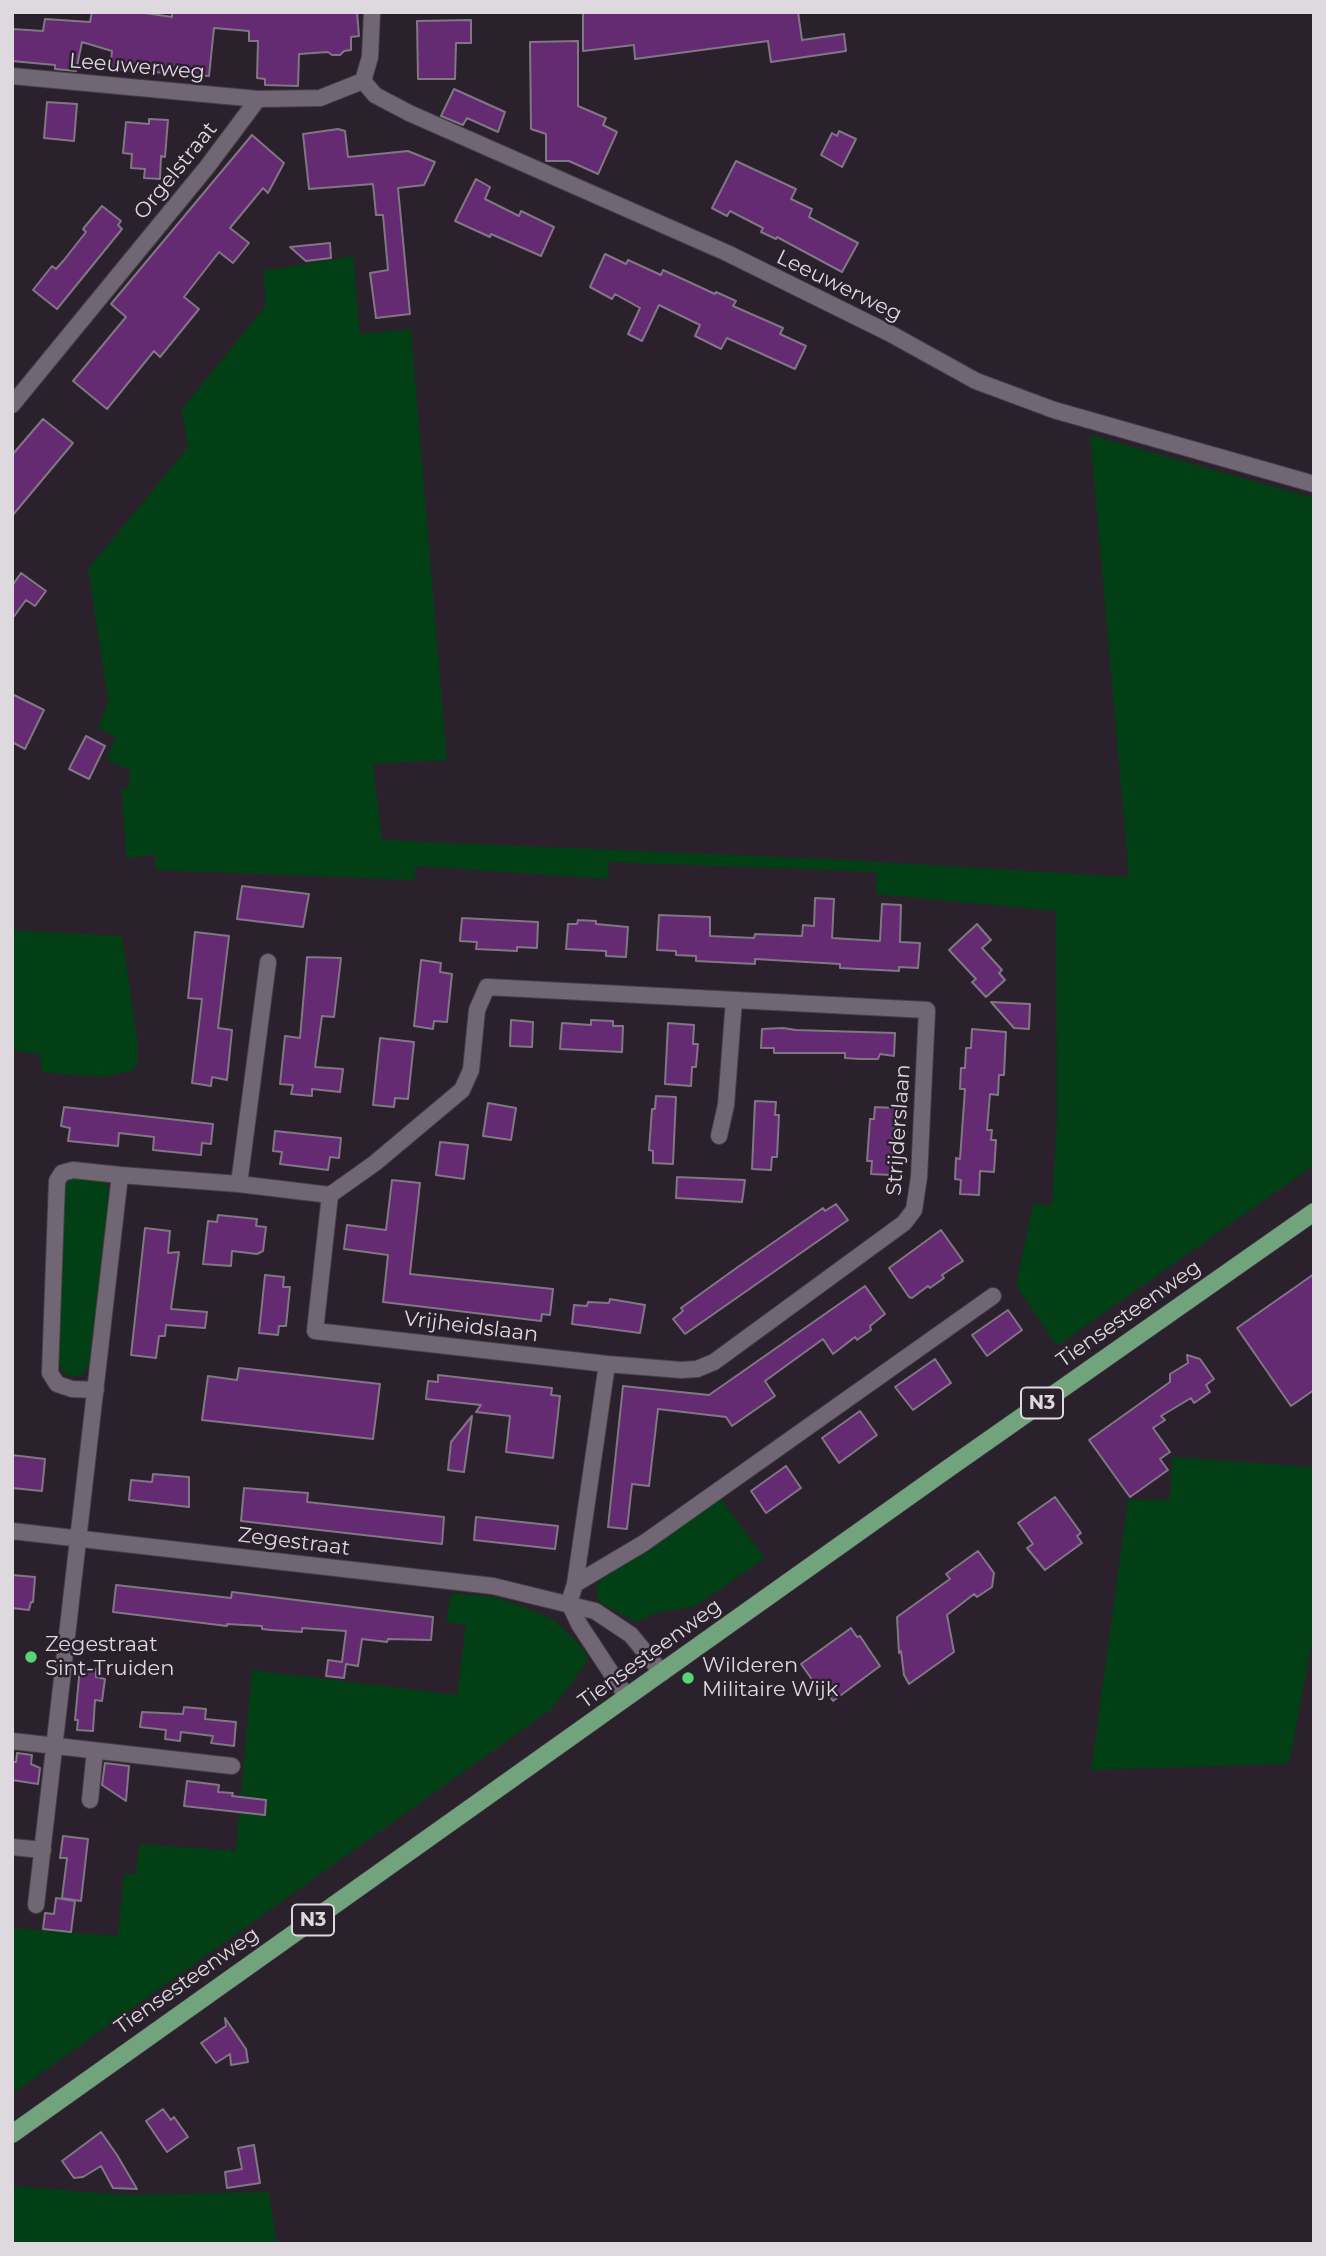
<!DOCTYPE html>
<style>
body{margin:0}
#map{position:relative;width:1326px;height:2256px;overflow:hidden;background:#2a212c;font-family:Montserrat,sans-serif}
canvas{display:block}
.frame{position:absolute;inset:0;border:14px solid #ded8df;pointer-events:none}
</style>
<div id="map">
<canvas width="1326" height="2256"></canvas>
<div class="frame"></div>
</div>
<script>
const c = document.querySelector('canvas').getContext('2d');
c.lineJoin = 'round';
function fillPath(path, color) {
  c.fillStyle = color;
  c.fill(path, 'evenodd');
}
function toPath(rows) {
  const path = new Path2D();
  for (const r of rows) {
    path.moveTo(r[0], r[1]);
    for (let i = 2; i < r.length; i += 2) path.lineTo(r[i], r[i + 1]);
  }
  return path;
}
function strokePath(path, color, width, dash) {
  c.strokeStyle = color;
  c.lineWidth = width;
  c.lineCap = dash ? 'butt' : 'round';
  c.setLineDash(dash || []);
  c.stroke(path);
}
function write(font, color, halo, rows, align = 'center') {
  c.font = font + ' Montserrat,sans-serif';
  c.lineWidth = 5;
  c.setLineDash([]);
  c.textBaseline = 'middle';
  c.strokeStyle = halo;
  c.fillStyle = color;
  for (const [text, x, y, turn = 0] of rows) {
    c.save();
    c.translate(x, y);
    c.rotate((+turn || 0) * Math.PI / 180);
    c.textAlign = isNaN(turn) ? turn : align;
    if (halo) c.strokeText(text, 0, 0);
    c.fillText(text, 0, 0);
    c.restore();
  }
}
fillPath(toPath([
 [353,256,360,334,411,329,447,760,373,764,382,840,830,859,1129,877,1090,435,1314,498,1314,1165,1057,1346,1016,1286,1033,1204,1052,1205,1057,1119,1056,911,876,894,876,872,609,862,608,879,415,866,415,880,155,870,155,854,127,859,121,789,129,788,130,771,106,759,116,738,98,728,108,701,88,569,188,447,182,409,266,305,263,271],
 [13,930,122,936,138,1044,137,1066,132,1071,102,1077,42,1072,40,1054,12,1051],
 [75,1176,95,1176,104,1182,109,1190,108,1202,91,1361,83,1375,71,1377,62,1371,58,1359,62,1193,69,1179],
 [1172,1457,1314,1467,1314,1632,1291,1754,1287,1764,1091,1770,1128,1500,1170,1499],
 [720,1498,765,1558,694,1607,658,1612,636,1622,599,1602,596,1588,598,1582],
 [451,1593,495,1597,525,1607,554,1620,577,1642,586,1653,588,1660,553,1708,12,2094,12,1928,118,1936,124,1874,136,1874,139,1844,236,1851,252,1670,457,1695,466,1625,446,1622],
 [12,2186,128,2195,269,2192,277,2244,12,2244]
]), '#023f15');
const building = toPath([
 [92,12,139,12,172,17,172,12,357,12,359,36,351,37,351,50,344,51,340,55,332,55,328,52,299,54,298,86,265,85,265,79,257,78,258,41,249,41,249,31,214,28,209,76,110,69,112,51,82,42,76,71,55,69,55,65,12,61,12,29,43,31,45,19,90,22,92,12],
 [583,12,798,12,802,40,844,34,846,51,771,62,768,41,635,59,634,45,583,51,583,12],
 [471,20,471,43,456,43,455,79,418,79,417,21,471,20],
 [578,41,578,106,606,118,603,125,617,132,598,174,569,161,546,161,546,134,531,129,530,42,578,41],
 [454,89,505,112,498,132,467,118,463,125,441,116,454,89],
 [47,102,77,104,74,141,44,138,47,102],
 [149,119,168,120,165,157,161,156,160,179,144,178,145,169,131,168,132,154,123,153,126,122,149,124,149,119],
 [338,129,345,131,348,157,408,151,435,162,424,185,398,188,410,314,376,318,370,273,388,270,383,215,376,215,373,184,309,189,303,134,338,129],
 [839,131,856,139,842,167,821,155,832,133,837,136,839,131],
 [252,135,284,163,268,193,263,188,230,228,249,243,233,263,219,252,184,297,199,309,160,357,154,351,107,409,73,381,126,317,111,304,252,135],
 [736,161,796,189,791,199,812,209,809,217,858,243,842,272,777,237,776,239,761,232,763,228,730,211,727,216,712,208,736,161],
 [476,179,490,187,485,199,519,216,521,211,554,227,541,256,491,234,490,237,455,221,476,179],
 [102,206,121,221,118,225,122,229,57,309,33,290,52,266,56,269,64,260,86,232,83,229,102,206],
 [330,243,331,258,306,261,290,247,330,243],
 [605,254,626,264,628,260,661,275,663,270,715,294,716,292,736,301,733,306,783,328,780,334,806,346,795,369,727,338,721,349,695,336,700,325,659,305,642,341,628,334,640,308,615,294,612,299,590,287,605,254],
 [43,419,73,443,12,516,12,455,43,419],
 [21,573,46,591,35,606,26,600,12,619,12,586,21,573],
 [12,694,44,710,25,749,12,742,12,694],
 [86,736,105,746,89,779,69,769,86,736],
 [242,886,309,894,303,927,237,919,242,886],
 [815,898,834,899,832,938,880,941,882,904,901,905,900,942,920,943,918,968,899,967,899,971,840,968,840,964,755,959,755,964,696,961,696,956,676,955,676,951,657,950,659,915,710,917,710,936,754,938,755,934,802,936,803,925,814,926,815,898],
 [462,918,538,922,537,948,517,947,517,951,476,949,477,942,460,941,462,918],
 [578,920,596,921,596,924,628,927,626,957,606,956,606,951,566,949,568,924,577,924,578,920],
 [977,924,991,940,982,948,1002,970,999,973,1005,980,986,997,972,982,976,979,949,950,977,924],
 [195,932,229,936,218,1028,232,1030,227,1080,212,1077,211,1086,192,1083,202,999,188,998,195,932],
 [307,957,341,958,334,1017,322,1016,315,1067,343,1069,340,1092,312,1089,312,1096,291,1094,293,1085,280,1084,285,1036,300,1038,307,957],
 [421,960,441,963,440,972,452,974,447,1022,434,1021,433,1029,414,1026,421,960],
 [991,1002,1030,1004,1029,1029,1014,1028,991,1002],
 [511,1020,533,1022,532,1047,510,1046,511,1020],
 [591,1020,613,1021,613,1026,623,1026,622,1052,560,1049,562,1023,591,1025,591,1020],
 [668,1023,694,1025,693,1044,698,1044,697,1055,696,1067,692,1067,691,1086,665,1084,668,1023],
 [783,1028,796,1030,895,1033,894,1056,880,1054,878,1059,860,1059,845,1058,845,1053,774,1053,774,1048,761,1048,762,1029,783,1028],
 [972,1029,1006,1032,1004,1075,999,1075,998,1095,990,1094,987,1130,992,1130,991,1140,996,1140,994,1172,980,1171,979,1195,960,1194,961,1180,955,1179,956,1158,960,1159,965,1089,960,1089,961,1068,965,1068,966,1048,971,1048,972,1029],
 [380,1038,414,1042,408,1099,395,1098,394,1107,373,1105,380,1038],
 [656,1096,676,1097,673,1164,653,1163,653,1151,649,1150,652,1109,655,1109,656,1096],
 [755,1101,776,1102,775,1115,779,1115,777,1157,772,1157,771,1170,752,1169,755,1101],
 [488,1103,516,1108,511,1140,483,1136,488,1103],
 [64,1107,213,1124,211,1144,202,1143,201,1155,153,1150,154,1137,119,1133,118,1146,68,1141,70,1128,61,1126,64,1107],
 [875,1107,895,1108,891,1175,871,1174,872,1161,867,1161,870,1119,874,1119,875,1107],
 [275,1131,341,1138,339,1158,330,1157,328,1170,280,1164,282,1152,273,1151,275,1131],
 [440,1142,468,1145,464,1179,436,1175,440,1142],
 [677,1177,745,1180,742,1202,676,1198,677,1177],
 [392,1180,420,1183,410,1274,553,1289,550,1315,542,1314,541,1321,383,1302,388,1255,344,1249,347,1225,386,1230,392,1180],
 [836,1204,848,1220,685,1334,673,1319,683,1311,681,1308,735,1269,823,1208,825,1211,836,1204],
 [218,1215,257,1219,256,1226,266,1227,263,1251,257,1254,232,1251,231,1266,203,1264,208,1221,217,1222,218,1215],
 [145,1228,170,1231,168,1253,179,1252,171,1309,207,1312,205,1328,166,1325,165,1336,159,1336,156,1358,131,1355,145,1228],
 [941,1230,963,1261,942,1275,944,1278,930,1288,928,1286,912,1298,909,1297,889,1268,941,1230],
 [1314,1274,1314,1390,1291,1406,1237,1328,1314,1274],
 [265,1275,284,1277,283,1287,290,1287,286,1326,279,1326,278,1335,259,1333,265,1275],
 [865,1286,885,1314,870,1326,871,1330,857,1340,855,1337,833,1354,823,1339,765,1381,775,1396,732,1426,726,1417,658,1409,649,1486,632,1484,627,1529,608,1527,623,1386,709,1395,865,1286],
 [610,1299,645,1305,640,1333,572,1324,574,1305,587,1306,588,1302,609,1303,610,1299],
 [1008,1310,1022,1330,987,1356,972,1335,1008,1310],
 [1187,1355,1200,1359,1214,1379,1206,1385,1210,1392,1194,1403,1191,1398,1161,1416,1165,1420,1153,1428,1170,1452,1160,1459,1168,1470,1130,1497,1089,1440,1170,1382,1170,1374,1188,1363,1187,1355],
 [935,1359,951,1383,913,1410,895,1387,935,1359],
 [239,1368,380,1384,373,1439,202,1420,208,1376,237,1380,239,1368],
 [438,1375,552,1388,551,1395,560,1396,553,1458,506,1452,510,1416,476,1412,481,1405,426,1399,428,1381,438,1382,438,1375],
 [860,1411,877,1435,839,1463,822,1438,860,1411],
 [472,1416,464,1472,448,1470,451,1442,472,1416],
 [12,1455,45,1459,42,1491,12,1488,12,1455],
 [786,1466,801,1488,766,1513,751,1491,786,1466],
 [153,1474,189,1477,189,1507,129,1500,131,1480,152,1482,153,1474],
 [244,1488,308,1493,307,1502,444,1517,442,1544,241,1521,244,1488],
 [1055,1497,1081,1533,1077,1536,1082,1543,1045,1570,1027,1548,1033,1544,1018,1523,1055,1497],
 [476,1517,558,1526,555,1549,474,1540,476,1517],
 [978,1551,994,1573,992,1587,977,1597,974,1594,947,1615,954,1652,909,1684,904,1675,901,1651,899,1653,897,1617,950,1579,946,1574,978,1551],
 [12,1575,35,1577,33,1602,31,1602,29,1610,12,1608,12,1575],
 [116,1585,231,1598,232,1592,433,1617,431,1640,388,1639,387,1642,362,1639,358,1666,346,1664,344,1678,326,1676,328,1660,342,1662,346,1631,302,1628,302,1632,271,1630,262,1629,262,1626,227,1624,227,1626,113,1612,116,1585],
 [851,1628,857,1637,860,1636,880,1666,833,1701,827,1692,823,1695,801,1664,851,1628],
 [80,1667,96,1669,96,1677,105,1679,102,1701,95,1700,93,1731,77,1730,78,1720,75,1720,80,1667],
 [184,1707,206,1709,205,1719,236,1722,234,1746,211,1743,213,1736,181,1732,180,1741,165,1739,166,1730,140,1727,142,1712,183,1714,184,1707],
 [17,1753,32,1755,31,1764,40,1768,38,1784,12,1780,12,1762,16,1762,17,1753],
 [105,1763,129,1766,126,1801,102,1785,105,1763],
 [187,1781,219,1785,218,1792,233,1793,232,1796,266,1800,265,1815,184,1806,187,1781],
 [63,1836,88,1839,81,1901,62,1898,67,1858,60,1858,63,1836],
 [56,1898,75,1901,71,1932,43,1929,45,1913,54,1914,56,1898],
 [225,2018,246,2049,248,2062,231,2065,230,2054,216,2063,201,2043,226,2026,225,2018],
 [163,2109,171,2120,174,2117,188,2137,167,2152,146,2121,163,2109],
 [101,2132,117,2155,137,2189,113,2188,101,2166,83,2177,74,2178,62,2161,101,2132],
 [254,2145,260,2183,227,2188,225,2172,242,2169,238,2148,254,2145]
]);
fillPath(building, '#642b73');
strokePath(building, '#817684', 2);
const minor = toPath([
 [12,76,258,99,320,98,363,81,370,57,372,12],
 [363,81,375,95,409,113,727,253,891,334,976,381,1054,410,1314,484],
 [12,405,207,167,258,99],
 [719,1136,726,1105,734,1000],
 [239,1184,268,962],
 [330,1195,375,1163,462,1090,471,1070,477,1010,487,987,927,1010,919,1177,914,1210,904,1223,714,1362,697,1369,681,1370,607,1364],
 [330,1195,315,1331,607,1364,575,1584,569,1603],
 [96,1390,72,1389,57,1384,50,1373,57,1181,62,1173,73,1170,120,1175],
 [12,1531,493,1586,595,1611,631,1635,662,1673],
 [575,1584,644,1543,993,1296],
 [569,1603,579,1624,627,1697],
 [12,1741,232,1766],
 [90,1800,95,1751],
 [12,1847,43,1850],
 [36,1905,120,1175,239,1184,330,1195]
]);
const primary = toPath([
 [12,2134,946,1470,1314,1212]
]);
strokePath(minor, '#474049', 18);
strokePath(primary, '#474049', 19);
strokePath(minor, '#716774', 16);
strokePath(primary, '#71a47c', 18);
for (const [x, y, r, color] of [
 [31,1657,7,"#55d672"],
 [688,1678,7,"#55d672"]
]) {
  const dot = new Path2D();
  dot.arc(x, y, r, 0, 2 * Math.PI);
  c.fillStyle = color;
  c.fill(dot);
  strokePath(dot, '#2a212c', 2.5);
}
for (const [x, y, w] of [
 [1042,1403,42],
 [313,1920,42]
]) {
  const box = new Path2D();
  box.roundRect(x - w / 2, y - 15.5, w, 31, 5);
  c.fillStyle = '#2a212c';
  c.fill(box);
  strokePath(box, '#ded8df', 2);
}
write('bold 19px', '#ded8df', null, [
 ["N3",1042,1403],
 ["N3",313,1920]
]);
write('21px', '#ded8df', '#2a212c', [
 ["Leeuwerweg",137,67,5],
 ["Orgelstraat",176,171,-51],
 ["Leeuwerweg",839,286,26],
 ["Strijderslaan",899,1130,-86],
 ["Tiensesteenweg",1129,1314,-35],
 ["Vrijheidslaan",471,1327,7],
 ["Zegestraat",294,1542,7],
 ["Tiensesteenweg",650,1654,-36],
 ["Tiensesteenweg",187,1981,-35]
]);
write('21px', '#ded8df', '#2a212c', [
 ["Zegestraat",45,1645],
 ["Sint-Truiden",45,1669],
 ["Wilderen",702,1666],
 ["Militaire Wijk",702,1690]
], 'left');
</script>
